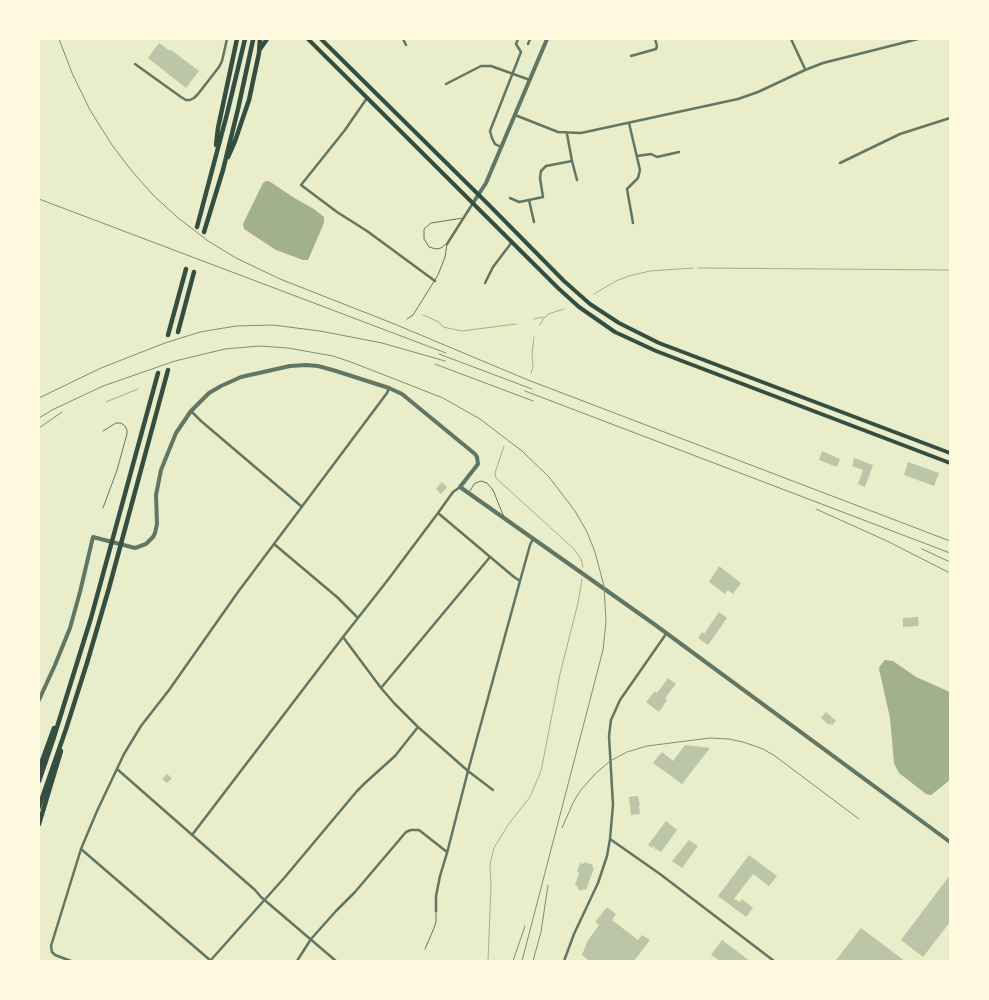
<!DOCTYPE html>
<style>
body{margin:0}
#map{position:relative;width:989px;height:1000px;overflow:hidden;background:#e9edc9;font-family:"Public Sans",sans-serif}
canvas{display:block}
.frame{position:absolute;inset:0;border:40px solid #fefae0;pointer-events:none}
</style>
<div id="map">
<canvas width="989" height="1000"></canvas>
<div class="frame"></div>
</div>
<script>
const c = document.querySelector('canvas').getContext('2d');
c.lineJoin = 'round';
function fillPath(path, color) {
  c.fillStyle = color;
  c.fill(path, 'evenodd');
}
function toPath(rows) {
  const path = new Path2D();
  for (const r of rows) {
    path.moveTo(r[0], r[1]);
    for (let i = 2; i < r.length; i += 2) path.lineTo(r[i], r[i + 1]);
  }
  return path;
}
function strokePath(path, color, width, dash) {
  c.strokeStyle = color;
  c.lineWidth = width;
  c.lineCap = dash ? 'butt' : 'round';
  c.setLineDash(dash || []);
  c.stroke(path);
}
fillPath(toPath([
 [266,181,269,181,296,199,314,209,324,217,324,223,308,260,303,260,276,250,244,229,243,224,263,183],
 [885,660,893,661,916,677,950,692,950,780,931,795,926,794,899,773,894,763,890,718,879,669,880,666]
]), '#a3b18a');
strokePath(toPath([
 [698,268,950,270],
 [594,294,616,281,629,276,650,271,693,268],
 [423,315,439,322,443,327,462,331,516,324],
 [534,319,543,317],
 [540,325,544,318,548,314,564,309],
 [531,373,533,367,532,354,534,337],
 [106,402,138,389],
 [504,446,495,473,496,478,574,549,581,559,583,567],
 [488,961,491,886,490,864,494,848,508,825,530,797,541,771,560,674,578,603,582,579]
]), '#a3b18a', 1);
fillPath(toPath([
 [159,43,170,51,171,50,199,71,186,88,148,58],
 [822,451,840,459,837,467,819,460],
 [854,458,873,465,865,487,858,484,863,470,852,466],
 [908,462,939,473,934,486,904,475],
 [442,482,447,487,441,494,436,489],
 [719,566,741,583,733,594,728,590,725,594,709,582],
 [719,612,727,618,708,645,698,638,702,632,704,634],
 [918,617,919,626,903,627,903,618],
 [668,678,676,684,665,698,667,700,659,712,646,702,655,691,657,693],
 [826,712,836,721,832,725,830,724,829,725,821,718],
 [685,745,710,748,682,784,653,763,662,752,673,761],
 [167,774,172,778,167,783,162,779],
 [638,796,640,805,639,805,640,814,631,815,629,797],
 [666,821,677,830,661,852,654,848,655,847,653,846,652,848,648,845],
 [689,840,698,846,682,868,672,861],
 [749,855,777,876,769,886,753,874,734,899,740,902,742,899,753,908,746,917,718,896],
 [585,862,593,865,592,867,594,868,586,890,583,889,582,891,578,889,578,887,575,885,579,873,577,872,580,863,584,864],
 [950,875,950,922,923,957,901,940],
 [607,907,616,914,612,920,638,940,642,935,650,940,634,961,589,961,582,955,587,942,599,925,595,922],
 [861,928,905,961,838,961,836,960],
 [722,940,750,961,720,961,711,955]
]), '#bcc5a7');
strokePath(toPath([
 [446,244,441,248,436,249,429,247,424,239,424,229,431,223,463,218],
 [407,319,413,315,438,275,445,257,447,244],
 [103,431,116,423,121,423,125,426,127,430,127,434,117,470,103,508],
 [470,491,474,484,478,482,481,481,487,483,493,490,504,517],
 [425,949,434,928,436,922,436,912]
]), '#617663', 1);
strokePath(toPath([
 [403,39,406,45],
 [791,39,805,69],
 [528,44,530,39],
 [631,56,656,49,657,46,655,39],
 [135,64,181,97,186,100,190,100,194,98,198,94,219,67,222,61,227,39],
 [446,84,481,66,491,66,530,80],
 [367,98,345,130,301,185,337,212,367,231,435,281],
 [515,115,558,132,581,133,738,99,758,92,805,70,823,63,918,39],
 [629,123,640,170,638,178,627,189,633,223],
 [501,147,495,144,492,138,490,131,521,52,516,44,518,39],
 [637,156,651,154,657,157,679,152],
 [572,161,577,180],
 [840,163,900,134,950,118],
 [510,198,519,202,529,200],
 [534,222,529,200,543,197,540,178,541,171,546,166,572,161,567,134],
 [447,244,473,203],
 [485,283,493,267,512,242],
 [191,411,201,421,301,506],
 [438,513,514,577,520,581],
 [274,544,337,597,358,618],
 [343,637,381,688,394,703,418,727,468,771,493,790],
 [381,688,490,557],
 [117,769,255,890,261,897,336,961],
 [192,835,343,637,387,581,438,513,453,492,460,487],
 [610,839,660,874,774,961],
 [81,849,211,961],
 [436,911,436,896,440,876,447,853,468,771,520,581,530,545,533,539],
 [71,961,55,955,52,952,51,946,81,849,97,811,124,754,141,726,169,690,238,592,387,393,389,388],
 [210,961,285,877,357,791,365,783,395,756,418,727],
 [297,961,311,939,336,911,355,892,406,832,411,830,419,830,447,852],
 [564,961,574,934,598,883,607,856,610,839,613,805,609,736,611,720,620,700,666,634]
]), '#617663', 2.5);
strokePath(toPath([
 [473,203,486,183,547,39],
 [39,700,55,665,70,628,80,592,93,537,135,548,146,544,153,537,155,533,157,524,156,495,161,470,176,433,191,411,209,393,221,386,241,377,290,366,306,365,318,366,336,371,389,388,402,394,475,454,477,457,478,464,460,487,654,624,950,842]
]), '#617663', 4);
strokePath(toPath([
 [308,39,558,288,579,307,615,332,656,351,950,463],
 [321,39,489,205,564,281,590,304,619,323,659,343,950,453]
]), '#344e41', 4);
strokePath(toPath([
 [260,49,267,39],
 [216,145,218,128,237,39],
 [228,157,235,141,249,100,259,53,260,39],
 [197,227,227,114,245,39],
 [204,232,223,170,238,109,253,40],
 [178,332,194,272],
 [168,335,186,269],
 [39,769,54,728],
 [39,781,53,740,91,618,158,373],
 [39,807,66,729,87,663,109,588,168,370],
 [39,824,61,751]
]), '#344e41', 4.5);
strokePath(toPath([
 [59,39,72,73,90,110,112,145,131,170,153,195,177,217,208,241,236,258,280,279,392,323,528,380,950,541],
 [39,199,446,353],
 [439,354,532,389],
 [435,364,533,401],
 [525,391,950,553],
 [39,398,101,368,165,343,200,332,236,326,273,325,320,331,382,343,445,361],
 [39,418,52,410,103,386,175,361,225,349,260,346,288,348,333,356,351,362,443,398,480,419,522,451,549,477,575,511,587,532,595,552,604,586,606,622,603,650,597,673,522,961],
 [39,428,62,412],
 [816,509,887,541,950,573],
 [922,549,950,562],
 [562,828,573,803,580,791,595,774,610,761,627,752,647,746,710,738,729,739,743,742,763,749,775,756,859,819],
 [513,961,525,926],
 [533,961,541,932,548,885]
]), '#7c8e77', 1);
</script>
